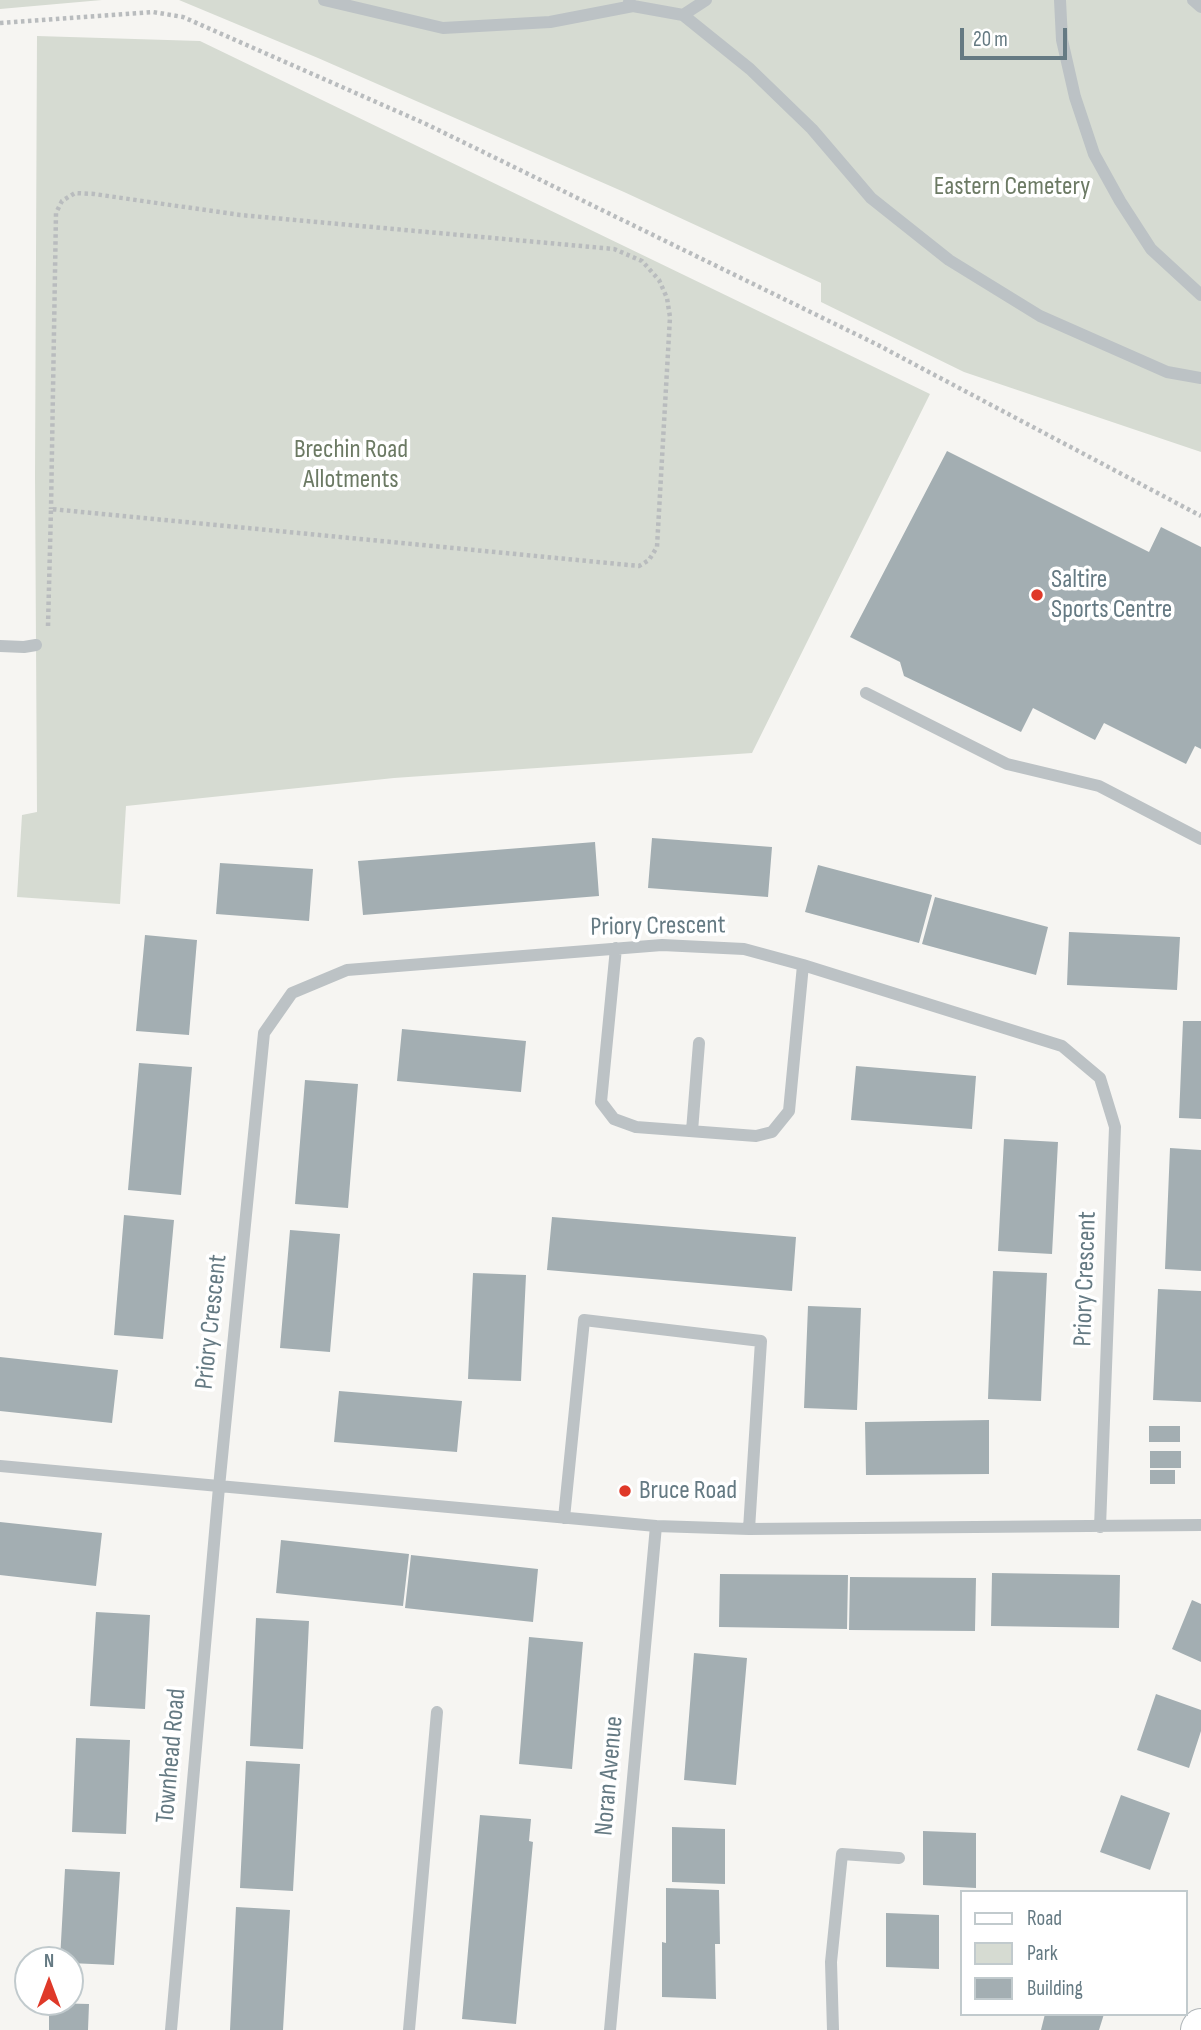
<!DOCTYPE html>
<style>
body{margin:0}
#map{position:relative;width:1201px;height:2030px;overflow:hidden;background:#f6f5f2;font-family:"Sofia Sans Condensed",sans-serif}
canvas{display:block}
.legend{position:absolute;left:960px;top:1890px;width:228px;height:126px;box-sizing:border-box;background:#fff;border:2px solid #c1cacd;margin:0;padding:9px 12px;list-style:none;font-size:21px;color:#657a83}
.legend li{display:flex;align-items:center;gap:14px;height:35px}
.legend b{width:35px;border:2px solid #c1cacd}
.north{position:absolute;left:14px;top:1946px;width:70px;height:70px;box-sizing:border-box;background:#fff;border:2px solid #c1cacd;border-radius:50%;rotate:0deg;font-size:19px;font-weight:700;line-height:28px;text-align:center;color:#657a83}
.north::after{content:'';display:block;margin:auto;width:24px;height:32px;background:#df3929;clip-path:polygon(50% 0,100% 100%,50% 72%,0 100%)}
.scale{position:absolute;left:960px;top:28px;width:107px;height:32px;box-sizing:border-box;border:4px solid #657a83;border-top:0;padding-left:9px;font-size:21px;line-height:24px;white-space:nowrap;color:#657a83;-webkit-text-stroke:5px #fff;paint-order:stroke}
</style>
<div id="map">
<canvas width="1201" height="2030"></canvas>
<ul class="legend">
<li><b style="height:9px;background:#fff"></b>Road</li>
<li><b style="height:19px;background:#d6dbd2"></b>Park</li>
<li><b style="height:19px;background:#a3aeb2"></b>Building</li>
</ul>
<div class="north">N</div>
<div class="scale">20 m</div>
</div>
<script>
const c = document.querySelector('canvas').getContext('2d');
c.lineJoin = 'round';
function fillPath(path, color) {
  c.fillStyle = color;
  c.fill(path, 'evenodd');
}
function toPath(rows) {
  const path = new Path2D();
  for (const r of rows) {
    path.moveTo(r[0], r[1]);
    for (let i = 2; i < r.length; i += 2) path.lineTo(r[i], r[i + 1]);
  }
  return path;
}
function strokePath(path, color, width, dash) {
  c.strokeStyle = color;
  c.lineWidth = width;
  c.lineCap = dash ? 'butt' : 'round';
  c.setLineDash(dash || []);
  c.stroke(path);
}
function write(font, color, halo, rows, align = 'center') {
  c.font = font + ' "Sofia Sans Condensed",sans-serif';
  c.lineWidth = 7;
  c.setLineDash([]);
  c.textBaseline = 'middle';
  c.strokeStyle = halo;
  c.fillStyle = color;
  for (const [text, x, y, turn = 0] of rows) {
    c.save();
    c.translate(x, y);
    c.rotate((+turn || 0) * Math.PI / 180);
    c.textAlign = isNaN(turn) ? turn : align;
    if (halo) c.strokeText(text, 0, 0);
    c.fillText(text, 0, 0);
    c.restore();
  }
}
fillPath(toPath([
 [0,0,102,0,0,9],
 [179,0,1201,0,1201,452,964,372,821,302,821,283,624,192,318,58],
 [37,36,200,41,930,394,752,753,394,778,126,806,120,904,17,897,22,815,37,812,35,475]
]), '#d6dbd2');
fillPath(toPath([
 [947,451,1149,552,1161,527,1201,547,1201,749,1195,746,1186,764,1104,723,1095,740,1033,708,1021,732,904,676,900,662,850,637],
 [652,838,772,847,768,897,648,888],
 [595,842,599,896,363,915,358,861],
 [220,863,313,869,309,921,216,914],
 [818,865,932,895,919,943,805,912],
 [935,897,1048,927,1036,975,922,944],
 [1069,932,1180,937,1177,990,1067,985],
 [145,935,197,940,189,1035,136,1031],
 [1183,1021,1201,1021,1201,1119,1179,1118],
 [402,1029,526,1041,521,1092,397,1081],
 [139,1063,192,1067,181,1195,128,1190],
 [856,1066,976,1076,972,1129,851,1120],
 [305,1080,358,1084,348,1208,295,1204],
 [1004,1139,1058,1142,1052,1254,998,1251],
 [1170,1148,1201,1150,1201,1271,1165,1269],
 [124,1215,174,1220,163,1339,114,1335],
 [552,1217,796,1237,792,1291,547,1270],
 [290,1230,340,1234,330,1352,280,1348],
 [993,1271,1047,1273,1041,1401,988,1399],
 [473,1273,526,1275,521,1381,468,1379],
 [1158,1289,1201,1291,1201,1402,1153,1400],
 [808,1306,861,1308,857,1410,804,1408],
 [0,1357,118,1370,112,1423,0,1411],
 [339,1391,462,1401,457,1452,334,1442],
 [989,1420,989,1474,866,1475,865,1422],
 [1149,1426,1180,1426,1180,1442,1149,1442],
 [1150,1451,1181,1451,1181,1468,1150,1468],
 [1150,1470,1175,1470,1175,1484,1150,1484],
 [0,1522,102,1533,96,1586,0,1575],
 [281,1540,409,1554,403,1606,276,1593],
 [411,1555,538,1569,533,1622,405,1608],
 [992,1573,1120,1575,1119,1628,991,1626],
 [720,1574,848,1575,847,1629,719,1627],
 [850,1577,976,1578,975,1631,849,1630],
 [1192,1600,1201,1604,1201,1662,1172,1649],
 [96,1612,150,1615,145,1709,90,1706],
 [256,1618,309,1621,303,1749,250,1746],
 [529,1637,583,1642,572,1769,519,1764],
 [694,1653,747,1658,736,1785,684,1780],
 [1156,1694,1201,1710,1201,1731,1189,1768,1137,1750],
 [76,1738,130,1740,126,1834,72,1832],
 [246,1761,300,1764,293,1891,240,1888],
 [1121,1795,1170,1813,1150,1870,1100,1852],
 [480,1815,531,1819,529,1841,533,1842,516,2024,462,2019],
 [672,1827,725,1829,725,1884,672,1882],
 [923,1831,976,1833,976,1888,923,1885],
 [65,1869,120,1872,114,1965,70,1963,70,1960,60,1960],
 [666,1888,719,1890,720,1944,715,1944,716,1999,662,1997,662,1942,666,1943],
 [236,1907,290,1910,283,2030,230,2030],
 [886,1913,939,1915,939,1969,886,1967],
 [49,2003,89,2004,88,2030,49,2030],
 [1045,2014,1104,2014,1099,2030,1041,2030]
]), '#a3aeb2');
const major = toPath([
 [1200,2030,1201,2028]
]);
strokePath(major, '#b0b6b9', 40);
strokePath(toPath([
 [0,23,153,12,183,17,426,124,876,344,1201,516],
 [48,626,51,509,639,566,649,560,657,547,670,317,667,298,659,280,642,261,614,249,240,215,94,194,75,193,62,201,56,213,51,509]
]), '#b9bcbe', 4.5, [3.5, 3.5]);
strokePath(toPath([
 [324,0,443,28,550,22,633,6],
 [1060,0,1062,40,1075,97,1094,154,1120,201,1151,249,1201,295],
 [1193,0,1201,7],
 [629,2,633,6,683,15,706,0],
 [683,15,750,69,812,129,871,198,949,260,1040,316,1167,372,1201,378],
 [0,646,24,647,36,645],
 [866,693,1007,764,1099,786,1201,839],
 [616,948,601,1102,614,1119,636,1127,756,1136,772,1132,789,1111,803,965],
 [692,1131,699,1043],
 [0,1466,656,1526,749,1529,1201,1525],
 [564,1518,584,1320,761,1341,749,1529],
 [171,2030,219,1487,264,1033,292,993,347,970,662,945,744,949,803,965,1062,1046,1100,1078,1115,1127,1100,1527],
 [409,2030,437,1712],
 [610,2030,656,1526],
 [833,2030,831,1962,842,1854,899,1858]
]), '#bcc2c5', 12);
strokePath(major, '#fff', 38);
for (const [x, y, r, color] of [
 [1037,595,7,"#df3929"],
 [625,1491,7,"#df3929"]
]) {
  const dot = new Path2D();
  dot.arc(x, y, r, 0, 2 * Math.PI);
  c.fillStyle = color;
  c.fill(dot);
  strokePath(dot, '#fff', 2.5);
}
write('26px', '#6c7a64', '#fff', [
 ["Eastern Cemetery",1012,187],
 ["Brechin Road",351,450],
 ["Allotments",351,480]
]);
write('26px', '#657a83', '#fff', [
 ["Saltire",1051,580],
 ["Sports Centre",1051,610],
 ["Bruce Road",639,1491]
], 'left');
write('26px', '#657a83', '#fff', [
 ["Priory Crescent",658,927,-1],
 ["Priory Crescent",1086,1279,-88],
 ["Priory Crescent",212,1322,-84],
 ["Townhead Road",172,1756,-85],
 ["Noran Avenue",610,1776,-85]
]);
</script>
